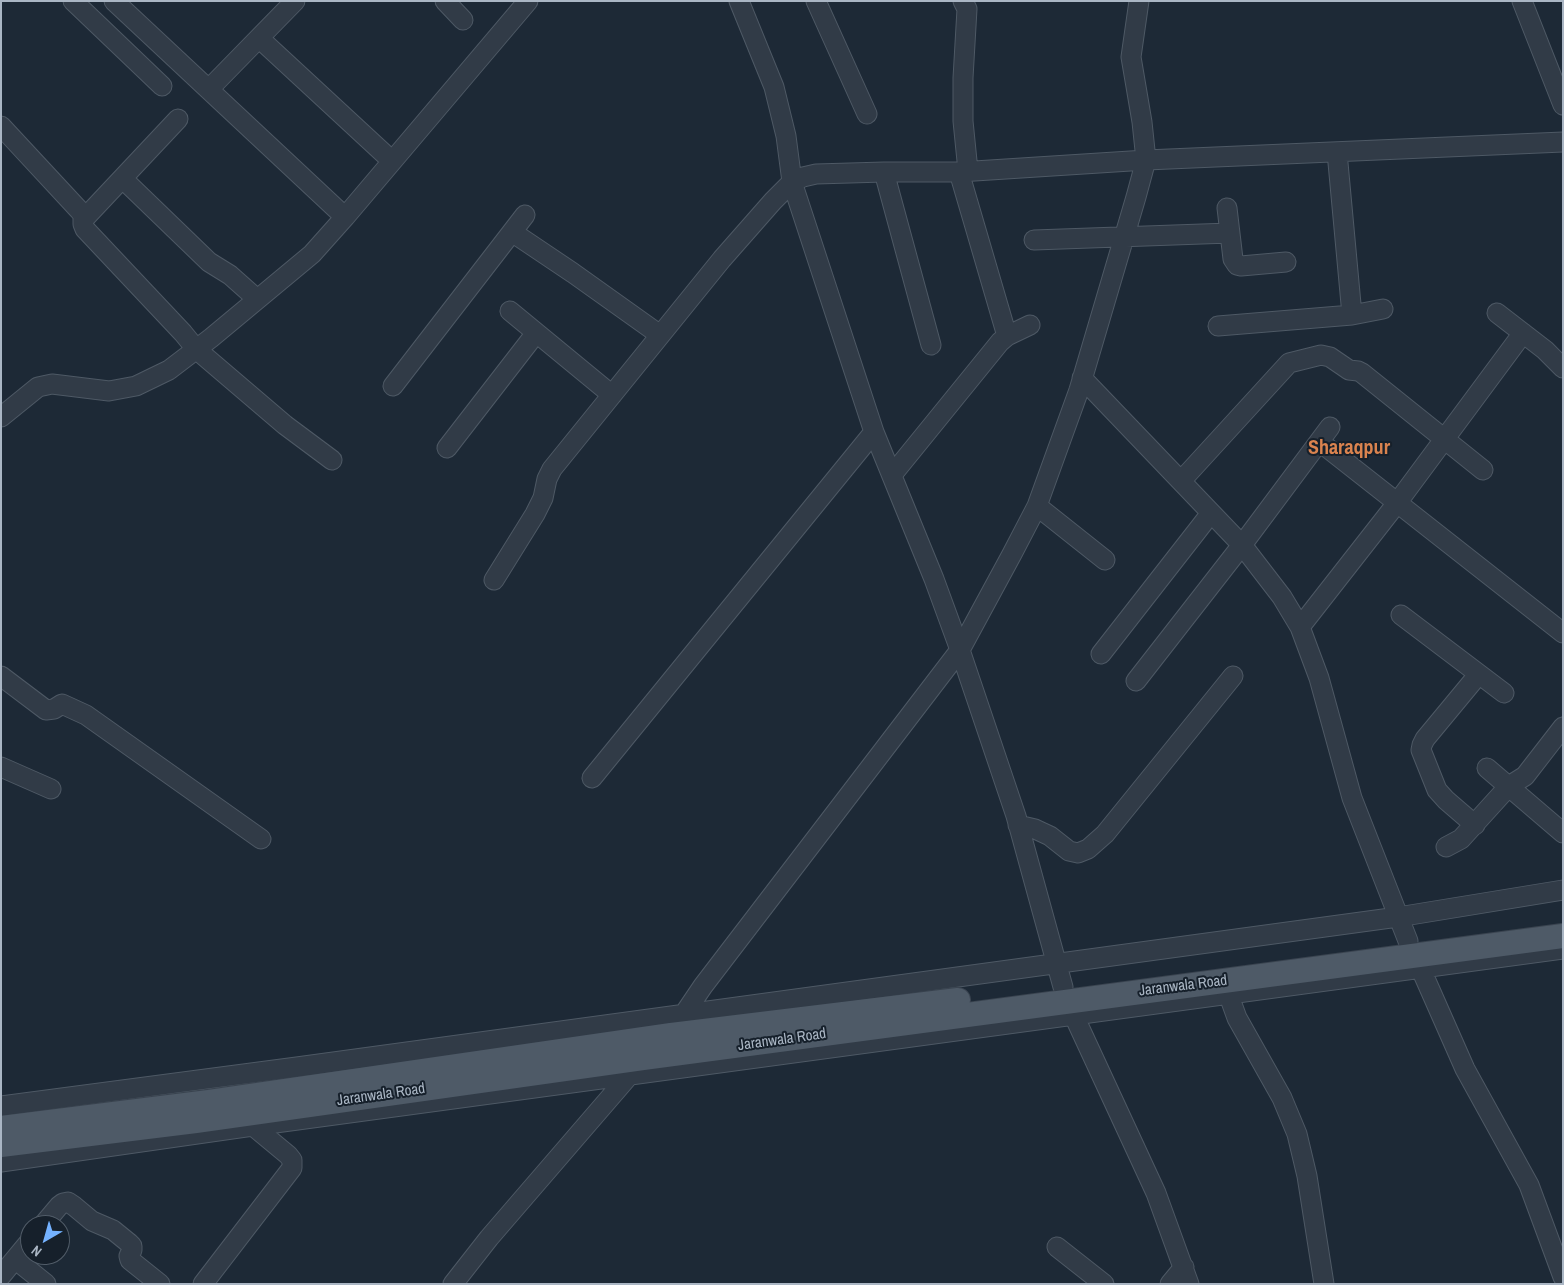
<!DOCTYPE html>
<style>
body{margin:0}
#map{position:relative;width:1564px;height:1285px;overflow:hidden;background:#1d2936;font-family:"Archivo Narrow",sans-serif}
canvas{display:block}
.frame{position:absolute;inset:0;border:2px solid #aab6c4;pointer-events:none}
.north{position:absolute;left:20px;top:1215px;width:50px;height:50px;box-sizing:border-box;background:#16202b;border:1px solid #515c68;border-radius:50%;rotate:218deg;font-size:14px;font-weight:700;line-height:20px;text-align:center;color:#aab6c4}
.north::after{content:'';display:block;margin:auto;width:18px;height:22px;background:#74b2ff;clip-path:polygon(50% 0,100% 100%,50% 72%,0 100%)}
</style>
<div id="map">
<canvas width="1564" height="1285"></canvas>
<div class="frame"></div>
<div class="north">N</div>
</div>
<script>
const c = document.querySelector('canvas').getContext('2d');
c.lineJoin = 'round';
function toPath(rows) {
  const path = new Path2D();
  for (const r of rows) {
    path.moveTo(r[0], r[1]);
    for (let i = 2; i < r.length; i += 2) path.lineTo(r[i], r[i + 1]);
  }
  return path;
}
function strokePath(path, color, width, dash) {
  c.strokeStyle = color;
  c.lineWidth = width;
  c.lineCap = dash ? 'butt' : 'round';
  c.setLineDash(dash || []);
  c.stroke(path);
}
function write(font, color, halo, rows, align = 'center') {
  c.font = font + ' "Archivo Narrow",sans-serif';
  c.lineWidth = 4;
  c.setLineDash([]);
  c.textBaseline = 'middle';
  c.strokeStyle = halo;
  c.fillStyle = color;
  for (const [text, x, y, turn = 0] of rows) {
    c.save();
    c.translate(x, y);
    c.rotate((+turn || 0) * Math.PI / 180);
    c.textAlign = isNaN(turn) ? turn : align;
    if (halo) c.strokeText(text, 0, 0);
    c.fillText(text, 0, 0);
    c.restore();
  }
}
const minor = toPath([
 [73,1,162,86],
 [114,1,345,217],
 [445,1,463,20],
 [739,1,774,87,786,136,792,182,874,432,934,579,960,650,1016,816,1063,987],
 [816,1,867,114],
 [963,1,967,9,963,78,963,121,968,171],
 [1522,1,1563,105],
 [259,38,392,161],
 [209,89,295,1],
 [1,126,79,210,83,215,83,224,85,229,183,333,196,349,285,425,332,460],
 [1337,152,1352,315],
 [884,172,931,345],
 [959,172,1007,336],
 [123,179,209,262,230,275,257,299],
 [1227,208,1233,259,1237,265,1241,266,1286,262],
 [83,220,178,119],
 [512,232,573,273,660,335],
 [1034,240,1230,233],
 [510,311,612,395],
 [1497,313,1545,350,1563,368],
 [1218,326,1352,315,1383,309],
 [1082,378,1242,545,1282,597,1300,627,1319,678,1352,798,1408,941],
 [393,386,525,215],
 [1,417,38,387,52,384,109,391,136,386,169,370,211,338,312,254,345,217,528,1],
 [1320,442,1563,633],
 [447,448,536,333],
 [892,475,1000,342,1007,336,1030,325],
 [1181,481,1289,363,1321,355,1330,357,1349,370,1358,371,1362,373,1483,470],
 [1037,506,1105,560],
 [494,580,535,514,543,498,547,479,552,469,722,259,773,201,792,182,803,177,816,174,884,172,959,172,1146,160,1563,142],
 [1401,615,1504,693],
 [1300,627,1397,503,1523,333],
 [1101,654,1211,513],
 [1,676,46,710,54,709,62,704,86,715,261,839],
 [1136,681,1242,545,1330,427],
 [1,767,51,789],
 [1487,768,1563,833],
 [592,778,874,432],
 [1018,825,1035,829,1050,836,1069,851,1078,853,1088,849,1105,834,1233,676],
 [1475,825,1446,800,1437,790,1421,750,1422,745,1425,739,1478,675],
 [1446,847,1461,839,1509,786,1525,776,1563,727],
 [1416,958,1465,1069,1529,1185,1563,1277],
 [1228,993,1237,1018,1282,1098,1297,1134,1307,1176,1324,1284],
 [1069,1005,1156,1193,1189,1284],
 [680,1020,703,986,960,650,1012,554,1037,506,1079,390,1136,197,1146,160,1142,122,1131,57,1139,1],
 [1,1106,297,1067,1398,917,1563,890],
 [1,1162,253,1126,1563,949],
 [43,1225,59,1206,63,1203,68,1202,74,1206,92,1221,113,1230,129,1243,132,1246,132,1250,129,1256,130,1260,160,1284],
 [1057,1247,1104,1284],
 [15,1259,46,1284],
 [1,1276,30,1241],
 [203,1284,292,1168,292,1160,288,1155,253,1126],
 [453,1284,489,1238,633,1071],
 [1170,1284,1184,1267]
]);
const major = toPath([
 [1,1128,209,1102,671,1035,958,1000],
 [1,1145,196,1121,643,1058,1563,936]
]);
strokePath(minor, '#4e5965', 21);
strokePath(major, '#3a4450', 26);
strokePath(minor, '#313b47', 19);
strokePath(major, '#4e5a67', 24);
write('15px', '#aab6c4', '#16202b', [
 ["Jaranwala Road",1183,986,-7],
 ["Jaranwala Road",782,1040,-8],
 ["Jaranwala Road",381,1095,-8]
]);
write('bold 20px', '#da834f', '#16202b', [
 ["Sharaqpur",1349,449]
]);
</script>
